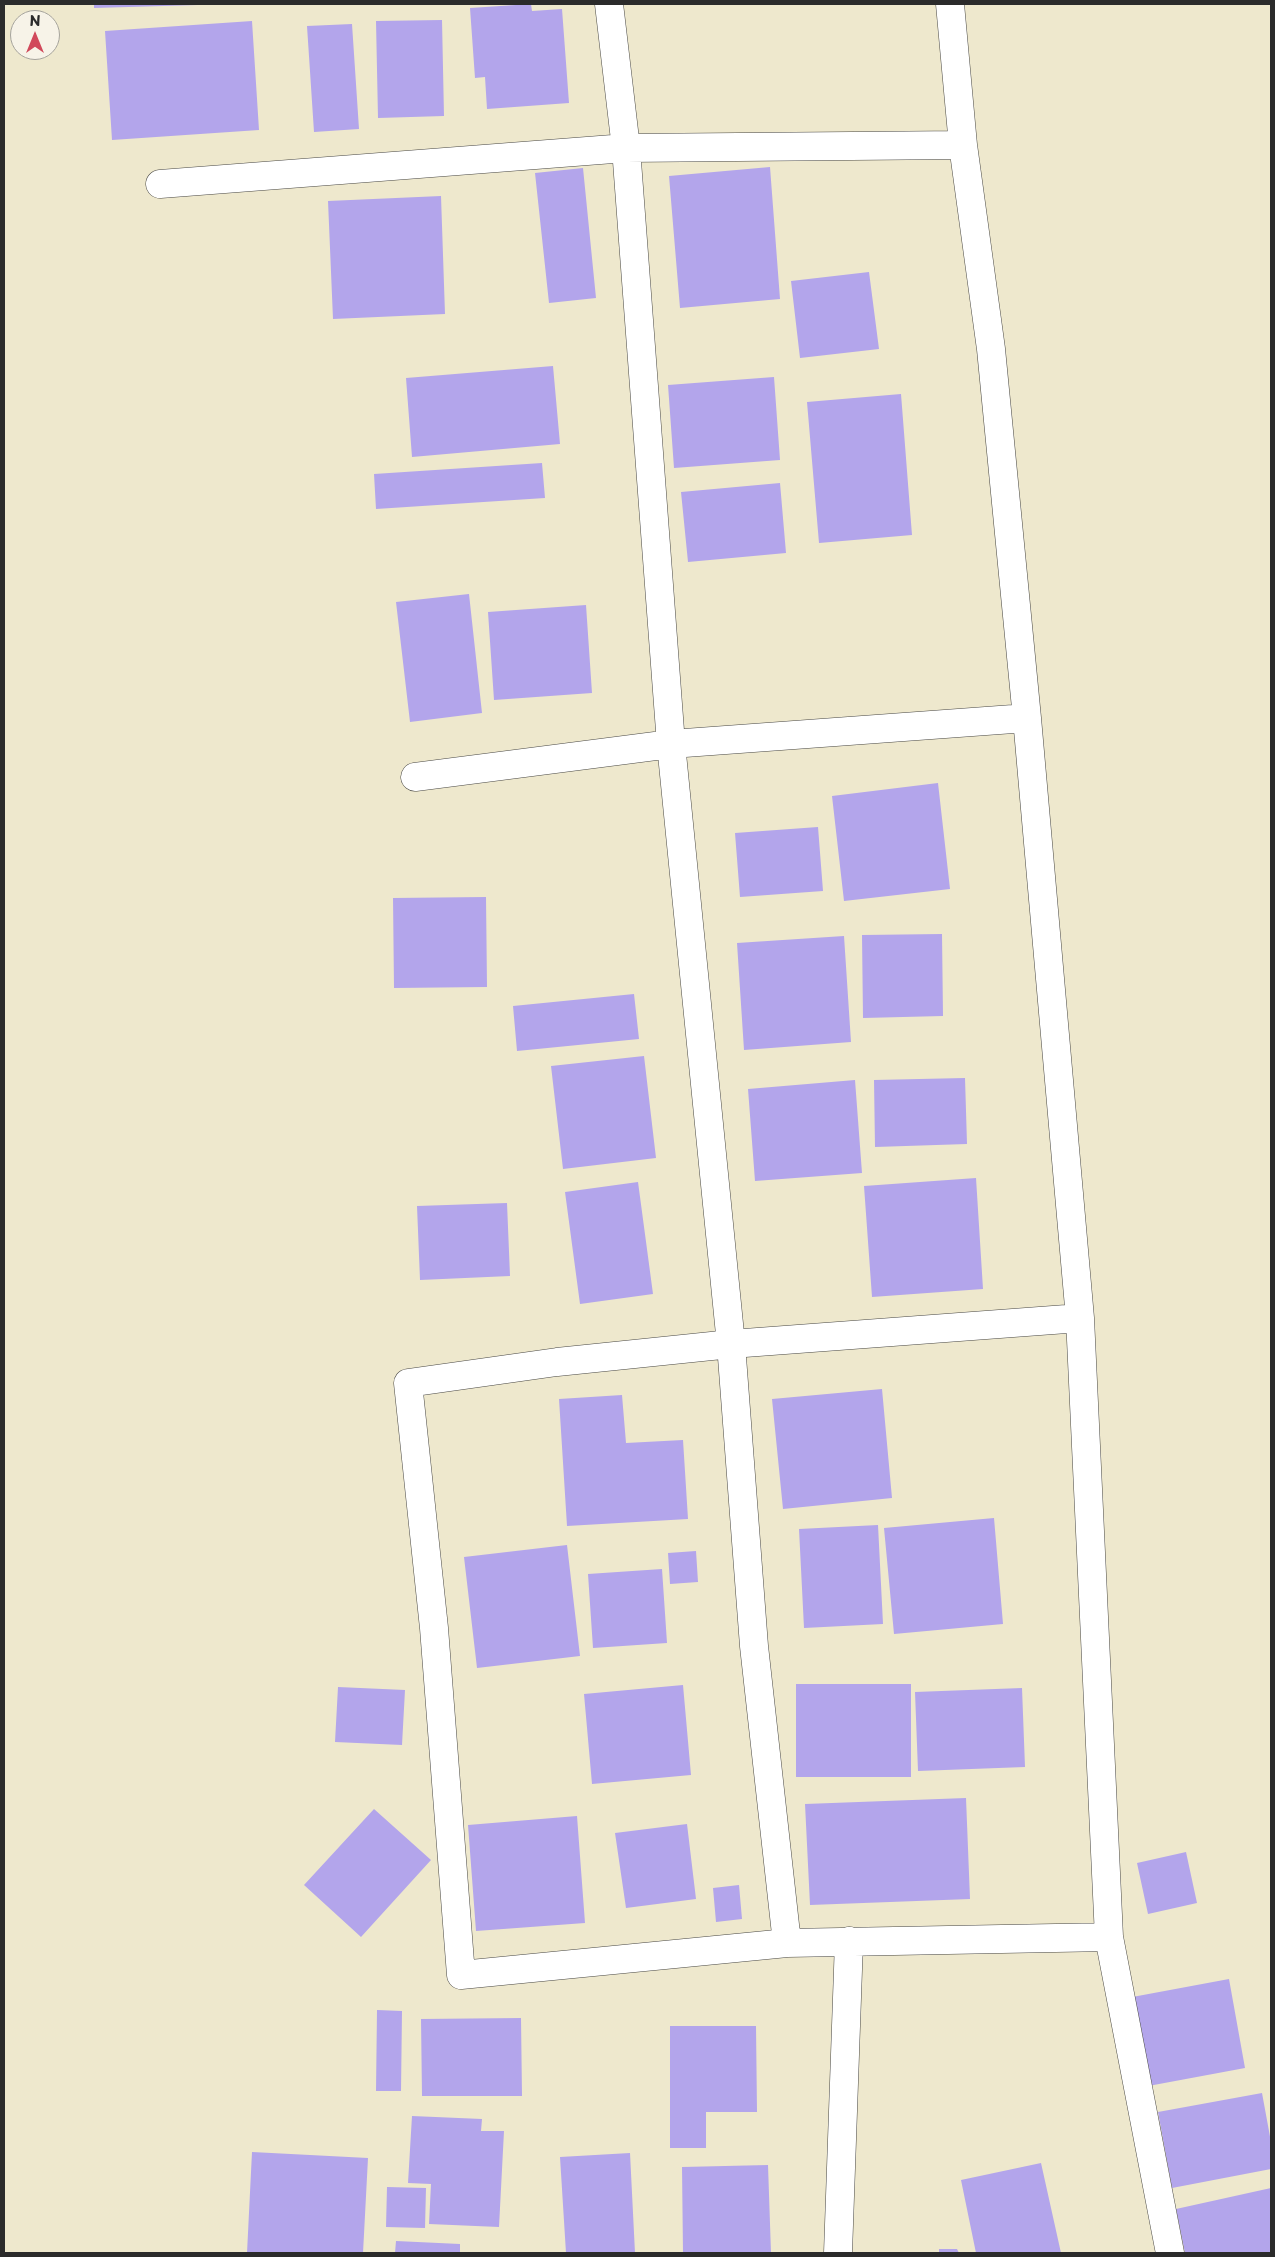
<!DOCTYPE html>
<style>
body{margin:0}
#map{position:relative;width:1275px;height:2257px;overflow:hidden;background:#eee8cd;font-family:"Playpen Sans",sans-serif}
canvas{display:block}
.frame{position:absolute;inset:0;border:5px solid #2b2b2b;pointer-events:none}
.north{position:absolute;left:10px;top:10px;width:50px;height:50px;box-sizing:border-box;background:#f7f3e8;border:1px solid #a5a39c;border-radius:50%;rotate:0deg;font-size:14px;font-weight:700;line-height:20px;text-align:center;color:#2b2b2b}
.north::after{content:'';display:block;margin:auto;width:18px;height:22px;background:#d1495b;clip-path:polygon(50% 0,100% 100%,50% 72%,0 100%)}
</style>
<div id="map">
<canvas width="1275" height="2257"></canvas>
<div class="frame"></div>
<div class="north">N</div>
</div>
<script>
const c = document.querySelector('canvas').getContext('2d');
c.lineJoin = 'round';
function fillPath(path, color) {
  c.fillStyle = color;
  c.fill(path, 'evenodd');
}
function toPath(rows) {
  const path = new Path2D();
  for (const r of rows) {
    path.moveTo(r[0], r[1]);
    for (let i = 2; i < r.length; i += 2) path.lineTo(r[i], r[i + 1]);
  }
  return path;
}
function strokePath(path, color, width, dash) {
  c.strokeStyle = color;
  c.lineWidth = width;
  c.lineCap = dash ? 'butt' : 'round';
  c.setLineDash(dash || []);
  c.stroke(path);
}
fillPath(toPath([
 [94,4,198,4,198,5,94,8],
 [531,4,532,11,562,9,569,103,487,109,485,77,475,78,470,8],
 [442,20,444,116,378,118,376,21],
 [252,21,259,130,112,140,105,31],
 [352,24,359,129,314,132,307,26],
 [770,167,780,299,680,308,669,176],
 [583,168,596,298,549,303,535,173],
 [441,196,445,314,333,319,328,201],
 [869,272,879,349,800,358,791,281],
 [553,366,560,444,412,457,406,378],
 [774,377,780,460,674,468,668,385],
 [901,394,912,535,819,543,807,402],
 [542,463,545,498,376,509,374,474],
 [780,483,786,553,688,562,681,492],
 [469,594,482,713,410,722,396,602],
 [586,605,592,693,494,700,488,612],
 [938,783,950,889,844,901,832,796],
 [818,827,823,891,740,897,735,833],
 [486,897,487,987,394,988,393,898],
 [942,934,943,1016,863,1018,862,935],
 [844,936,851,1042,744,1050,737,943],
 [634,994,639,1039,517,1051,513,1006],
 [644,1056,656,1158,563,1169,551,1066],
 [965,1078,967,1144,875,1147,874,1080],
 [855,1080,862,1173,755,1181,748,1089],
 [976,1178,983,1289,872,1297,864,1186],
 [638,1182,653,1294,580,1304,565,1192],
 [507,1203,510,1276,420,1280,417,1206],
 [882,1389,892,1498,783,1509,772,1399],
 [622,1395,626,1443,683,1440,688,1519,567,1526,559,1399],
 [994,1518,1003,1624,894,1634,884,1528],
 [878,1525,883,1624,804,1628,799,1529],
 [567,1545,580,1656,477,1668,464,1557],
 [696,1551,698,1582,670,1584,668,1553],
 [662,1569,667,1643,593,1648,588,1574],
 [796,1684,911,1684,911,1777,796,1777],
 [683,1685,691,1775,592,1784,584,1694],
 [338,1687,405,1690,402,1745,335,1742],
 [1022,1688,1025,1767,918,1771,915,1692],
 [966,1798,970,1899,810,1905,805,1804],
 [374,1809,431,1860,361,1937,304,1885],
 [577,1816,585,1923,476,1931,468,1825],
 [687,1824,696,1899,626,1908,615,1833],
 [1186,1852,1197,1903,1148,1914,1137,1863],
 [739,1885,742,1919,716,1922,713,1888],
 [1229,1979,1245,2068,1143,2087,1127,1998],
 [377,2010,402,2011,401,2091,376,2091],
 [521,2018,522,2096,422,2096,421,2019],
 [670,2026,756,2026,757,2112,706,2112,706,2148,670,2148],
 [1262,2093,1271,2142,1271,2169,1172,2188,1158,2112],
 [412,2116,482,2119,481,2131,504,2131,499,2227,429,2224,431,2184,408,2183],
 [252,2152,368,2158,363,2253,247,2253],
 [630,2153,635,2253,566,2253,560,2157],
 [1041,2163,1061,2253,976,2253,961,2180],
 [768,2165,771,2253,683,2253,682,2167],
 [387,2187,426,2188,425,2228,386,2227],
 [1271,2188,1271,2253,1185,2253,1176,2209],
 [396,2241,460,2244,460,2253,395,2253],
 [939,2249,957,2249,959,2253,939,2253]
]), '#b3a5eb');
const minor = toPath([
 [609,4,626,148,671,744,731,1344,754,1646,787,1943],
 [950,4,963,145,991,349,1027,718,1080,1318,1109,1937,1170,2253],
 [160,184,626,148,963,145],
 [415,777,671,744,1027,718],
 [1080,1318,731,1344,557,1362,408,1383,434,1628,461,1975,787,1943,1109,1937],
 [838,2253,849,1941]
]);
strokePath(minor, '#484743', 29);
strokePath(minor, '#fff', 28);
</script>
